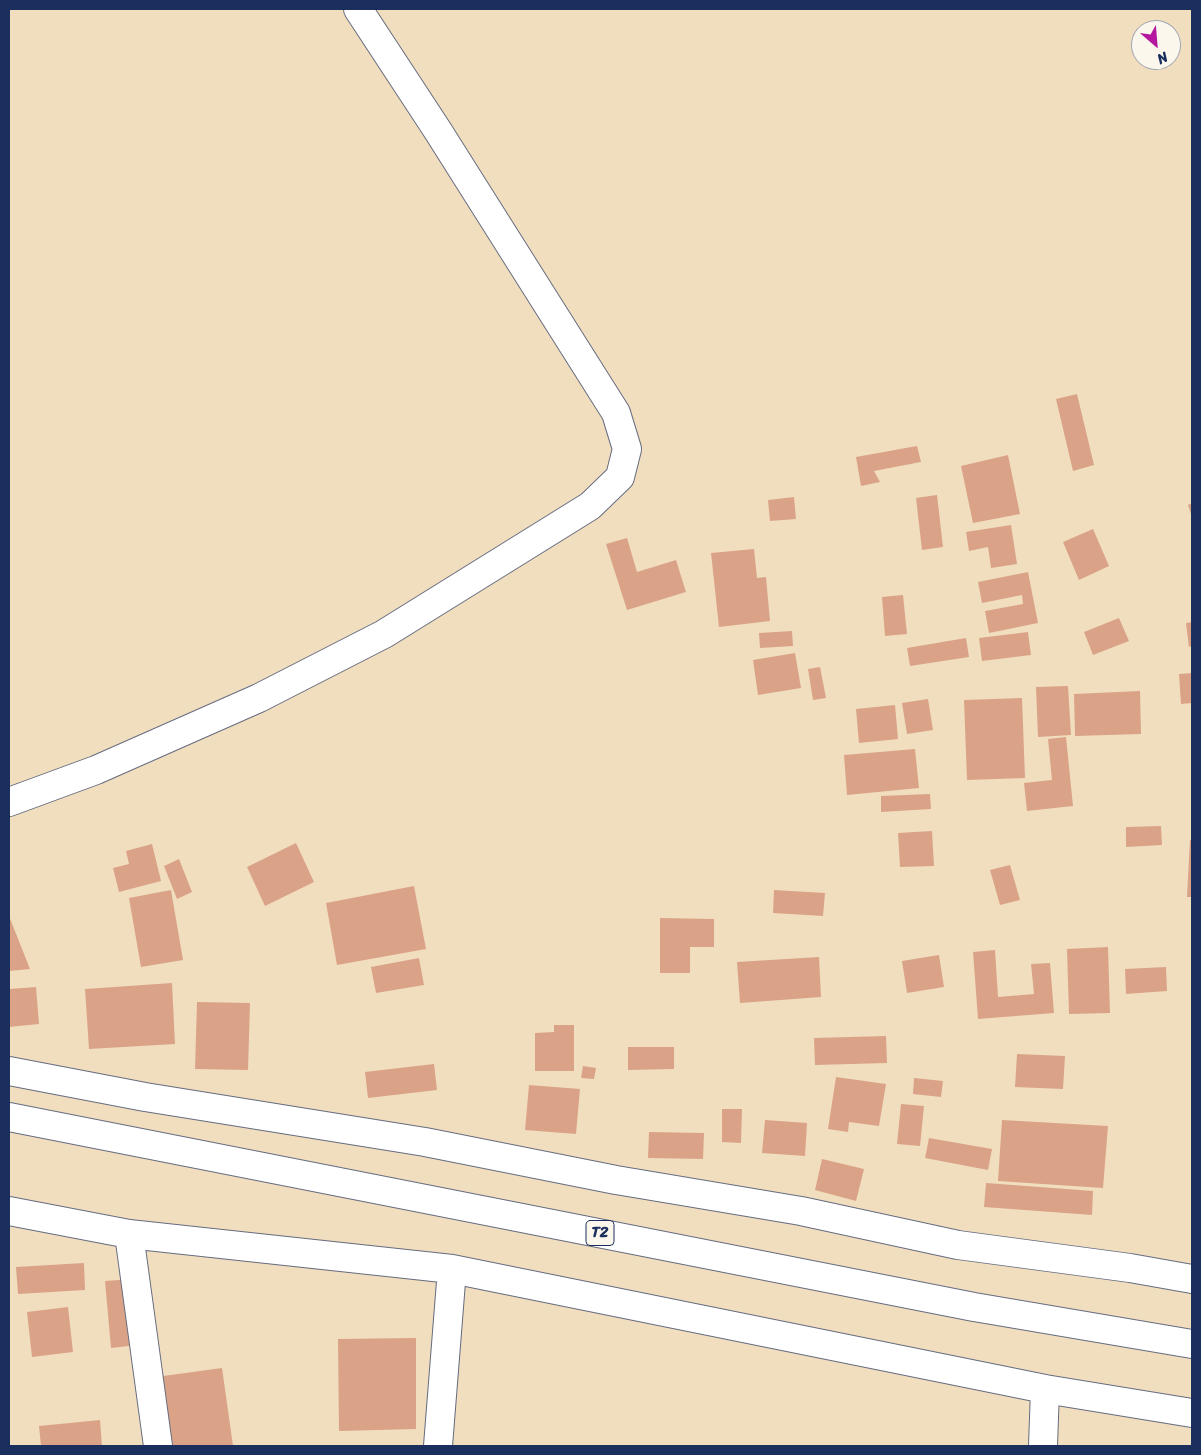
<!DOCTYPE html>
<style>
body{margin:0}
#map{position:relative;width:1201px;height:1455px;overflow:hidden;background:#f1debe;font-family:Sriracha,sans-serif}
canvas{display:block}
.frame{position:absolute;inset:0;border:10px solid #1b2f5e;pointer-events:none}
.north{position:absolute;left:1131px;top:20px;width:50px;height:50px;box-sizing:border-box;background:#fbf7ec;border:1px solid #a1a7b3;border-radius:50%;rotate:153deg;font-size:14px;font-weight:700;line-height:20px;text-align:center;color:#1b2f5e}
.north::after{content:'';display:block;margin:auto;width:18px;height:22px;background:#b5179e;clip-path:polygon(50% 0,100% 100%,50% 72%,0 100%)}
</style>
<div id="map">
<canvas width="1201" height="1455"></canvas>
<div class="frame"></div>
<div class="north">N</div>
</div>
<script>
const c = document.querySelector('canvas').getContext('2d');
c.lineJoin = 'round';
function fillPath(path, color) {
  c.fillStyle = color;
  c.fill(path, 'evenodd');
}
function toPath(rows) {
  const path = new Path2D();
  for (const r of rows) {
    path.moveTo(r[0], r[1]);
    for (let i = 2; i < r.length; i += 2) path.lineTo(r[i], r[i + 1]);
  }
  return path;
}
function strokePath(path, color, width, dash) {
  c.strokeStyle = color;
  c.lineWidth = width;
  c.lineCap = dash ? 'butt' : 'round';
  c.setLineDash(dash || []);
  c.stroke(path);
}
function write(font, color, halo, rows, align = 'center') {
  c.font = font + ' Sriracha,sans-serif';
  c.lineWidth = 4;
  c.setLineDash([]);
  c.textBaseline = 'middle';
  c.strokeStyle = halo;
  c.fillStyle = color;
  for (const [text, x, y, turn = 0] of rows) {
    c.save();
    c.translate(x, y);
    c.rotate((+turn || 0) * Math.PI / 180);
    c.textAlign = isNaN(turn) ? turn : align;
    if (halo) c.strokeText(text, 0, 0);
    c.fillText(text, 0, 0);
    c.restore();
  }
}
fillPath(toPath([
 [1077,394,1094,465,1073,471,1056,399],
 [917,446,921,462,874,471,880,482,861,486,856,457],
 [1008,455,1020,514,973,523,961,466],
 [937,495,943,547,922,550,916,498],
 [794,497,796,519,770,521,768,500],
 [1192,503,1192,517,1188,505],
 [1011,525,1017,564,991,568,988,547,969,551,966,532],
 [1093,529,1109,566,1079,580,1063,542],
 [627,538,637,572,676,560,686,592,627,610,606,544],
 [754,549,757,578,766,577,770,621,719,627,711,553],
 [1028,572,1038,623,989,633,985,611,1023,604,1022,595,982,603,978,582],
 [903,595,907,634,885,636,882,597],
 [1119,618,1129,641,1093,655,1084,632],
 [1192,622,1192,646,1189,647,1186,623],
 [792,631,793,646,760,648,759,633],
 [1028,632,1031,655,982,661,979,638],
 [966,638,969,657,910,666,907,648],
 [795,653,801,688,758,695,753,660],
 [820,667,826,698,813,700,808,669],
 [1192,673,1192,703,1181,704,1179,674],
 [1068,686,1071,735,1038,737,1036,687],
 [1140,691,1141,734,1075,736,1074,694],
 [1022,698,1025,778,967,780,964,700],
 [928,699,933,730,907,734,902,703],
 [895,705,898,739,859,743,856,709],
 [1066,737,1073,806,1027,811,1024,783,1052,780,1048,739],
 [915,749,919,788,847,795,844,755],
 [930,794,931,809,881,812,881,796],
 [1161,826,1162,845,1126,847,1126,827],
 [932,831,934,866,900,867,898,833],
 [1190,840,1192,840,1192,897,1187,897],
 [296,843,314,882,265,906,247,867],
 [152,844,161,881,119,892,113,868,129,864,126,851],
 [179,859,192,892,177,899,164,866],
 [1010,865,1020,900,1000,905,990,870],
 [414,886,426,949,337,965,326,903],
 [171,890,183,960,141,967,129,898],
 [774,890,825,893,823,916,773,913],
 [9,916,30,969,9,971],
 [660,918,714,919,714,947,690,947,690,973,660,973],
 [1108,947,1110,1013,1069,1014,1067,949],
 [995,950,998,997,1034,994,1031,964,1050,963,1054,1013,978,1019,973,952],
 [939,955,944,987,907,993,902,961],
 [819,957,821,997,740,1003,737,962],
 [419,958,424,985,376,993,371,967],
 [1166,967,1167,991,1126,994,1125,969],
 [172,983,175,1044,89,1049,85,989],
 [36,987,39,1024,9,1027,9,989],
 [197,1002,250,1003,248,1070,195,1069],
 [554,1025,574,1025,574,1071,535,1071,535,1033,554,1032],
 [886,1036,887,1063,815,1065,814,1038],
 [628,1047,674,1047,674,1069,628,1070],
 [1017,1054,1065,1056,1063,1089,1015,1087],
 [434,1064,437,1090,368,1098,365,1072],
 [583,1066,596,1068,594,1079,581,1078],
 [836,1077,886,1084,879,1126,849,1122,848,1132,828,1129],
 [914,1078,943,1081,941,1097,913,1094],
 [529,1085,580,1089,576,1134,525,1130],
 [901,1104,924,1106,920,1146,897,1144],
 [722,1109,742,1109,741,1143,722,1142],
 [765,1120,807,1123,805,1156,762,1153],
 [1002,1120,1108,1126,1103,1188,998,1181],
 [649,1132,704,1133,703,1159,648,1158],
 [929,1138,992,1149,988,1170,925,1158],
 [822,1159,864,1169,856,1201,815,1190],
 [986,1183,1093,1191,1092,1215,984,1207],
 [84,1263,85,1290,18,1294,16,1267],
 [132,1279,138,1345,111,1348,105,1281],
 [68,1307,73,1352,32,1357,27,1312],
 [416,1338,416,1429,339,1431,338,1339],
 [222,1368,233,1446,165,1446,156,1377],
 [100,1420,102,1446,41,1446,39,1426]
]), '#daa388');
const minor = toPath([
 [9,802,96,770,259,698,384,634,590,506,620,477,627,449,616,413,438,131,358,9],
 [9,1071,145,1097,425,1142,616,1180,801,1211,958,1245,1130,1268,1192,1279],
 [9,1211,129,1234,452,1269,1045,1389,1192,1413],
 [129,1234,158,1446],
 [438,1446,452,1269],
 [1043,1446,1045,1389]
]);
const highway = toPath([
 [9,1117,974,1307,1192,1344]
]);
strokePath(minor, '#666c80', 30);
strokePath(highway, '#666c80', 30);
strokePath(minor, '#fff', 28);
strokePath(highway, '#fff', 28);
for (const [x, y, w] of [
 [600,1233,28]
]) {
  const box = new Path2D();
  box.roundRect(x - w / 2, y - 12.5, w, 25, 4);
  c.fillStyle = '#fbf7ec';
  c.fill(box);
  strokePath(box, '#1b2f5e', 1);
}
write('bold 15px', '#1b2f5e', null, [
 ["T2",600,1233]
]);
</script>
